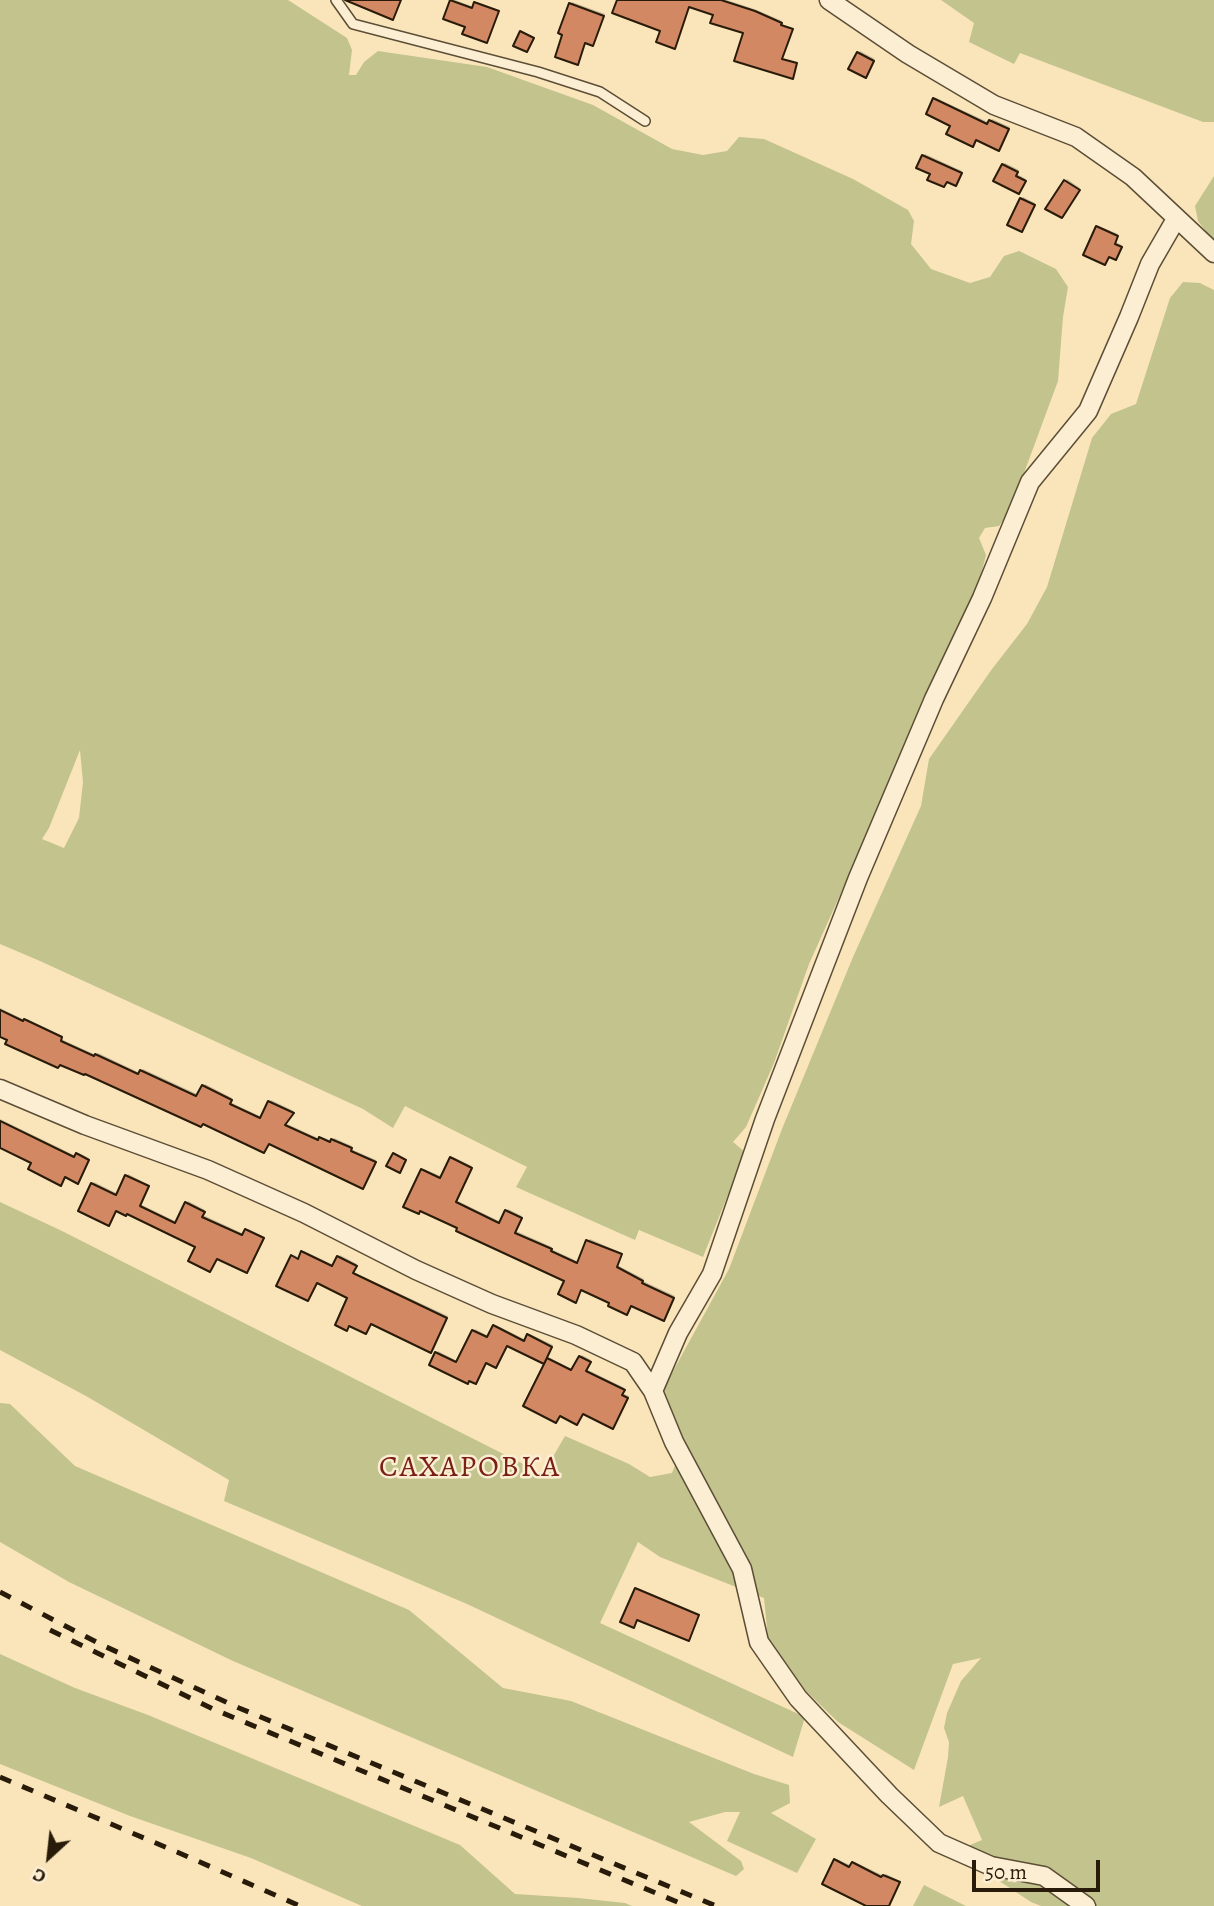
<!DOCTYPE html>
<meta charset="utf-8">
<style>
body{margin:0}
#map{position:relative;width:1214px;height:1906px;overflow:hidden;background:#fae5bb;font-family:Alegreya,serif}
canvas{display:block}
.north{position:absolute;left:14px;top:1822px;width:70px;height:70px;-webkit-text-stroke:5px #fceed3;paint-order:stroke;rotate:207deg;font-size:19px;font-weight:700;line-height:28px;text-align:center;color:#281b09}
.north::after{content:'';display:block;margin:auto;width:24px;height:32px;background:#281b09;clip-path:polygon(50% 0,100% 100%,50% 72%,0 100%)}
.scale{position:absolute;left:972px;top:1860px;width:128px;height:32px;box-sizing:border-box;border:4px solid #281b09;border-top:0;padding-left:9px;font-size:21px;line-height:24px;white-space:nowrap;color:#281b09;-webkit-text-stroke:5px #fceed3;paint-order:stroke}
</style>
<div id="map">
<canvas width="1214" height="1906"></canvas>
<div class="north">С</div>
<div class="scale">50 m</div>
</div>
<script>
const c = document.querySelector('canvas').getContext('2d');
c.lineJoin = 'round';
function fillPath(path, color) {
  c.fillStyle = color;
  c.fill(path, 'evenodd');
}
function toPath(rows) {
  const path = new Path2D();
  for (const r of rows) {
    path.moveTo(r[0], r[1]);
    for (let i = 2; i < r.length; i += 2) path.lineTo(r[i], r[i + 1]);
  }
  return path;
}
function strokePath(path, color, width, dash) {
  c.strokeStyle = color;
  c.lineWidth = width;
  c.lineCap = dash ? 'butt' : 'round';
  c.setLineDash(dash || []);
  c.stroke(path);
}
function write(font, color, halo, rows, align = 'center') {
  c.font = font + ' Alegreya,serif';
  c.lineWidth = 5;
  c.setLineDash([]);
  c.textBaseline = 'middle';
  c.strokeStyle = halo;
  c.fillStyle = color;
  for (const [text, x, y, turn = 0] of rows) {
    c.save();
    c.translate(x, y);
    c.rotate((+turn || 0) * Math.PI / 180);
    c.textAlign = isNaN(turn) ? turn : align;
    if (halo) c.strokeText(text, 0, 0);
    c.fillText(text, 0, 0);
    c.restore();
  }
}
fillPath(toPath([
 [0,0,288,0,347,38,352,50,349,75,356,75,364,62,378,51,487,67,593,105,672,149,703,155,727,151,739,137,764,139,853,179,908,210,914,221,911,244,931,269,970,283,990,277,1004,256,1019,251,1056,269,1068,287,1063,317,1058,381,1010,511,999,526,985,528,979,538,986,555,977,591,809,964,774,1063,746,1127,733,1142,745,1152,703,1257,639,1230,635,1240,516,1187,527,1167,405,1106,393,1128,363,1109,40,961,0,944],
 [80,750,83,782,79,818,64,848,42,839,49,828],
 [941,0,1214,0,1214,122,1203,122,1020,53,1014,64,969,42,974,23],
 [1214,176,1214,242,1198,221,1195,206],
 [1183,282,1200,283,1214,290,1214,1906,1041,1906,1031,1902,969,1861,958,1850,982,1840,963,1796,939,1807,948,1757,949,1742,944,1728,947,1713,961,1681,981,1658,953,1664,914,1770,838,1722,805,1690,768,1638,764,1598,660,1557,638,1542,600,1623,805,1717,793,1757,467,1604,224,1501,229,1480,86,1396,0,1350,0,1202,60,1230,543,1474,565,1436,629,1464,650,1477,672,1473,683,1445,660,1395,729,1269,782,1129,853,957,921,806,929,759,992,669,1027,624,1047,587,1092,438,1111,414,1136,404,1170,298],
 [0,1403,10,1404,75,1466,409,1610,503,1688,571,1701,754,1774,789,1785,790,1803,771,1813,816,1839,797,1873,727,1841,740,1812,725,1812,689,1822,741,1861,744,1869,736,1876,233,1661,69,1582,0,1542],
 [0,1654,75,1688,148,1715,460,1845,515,1894,578,1898,625,1903,632,1906,362,1906,251,1858,130,1816,0,1764],
 [924,1885,966,1906,913,1906]
]), '#c2c38d');
fillPath(toPath([
 [455,0,474,7,477,2,499,10,488,39,467,26,451,1],
 [658,0,727,0,757,10,782,21,781,24,793,28,782,58,797,62,794,76,745,32,715,14,689,5,675,47,662,30],
 [572,2,605,14,594,43,593,44,586,42,579,61,571,4],
 [860,51,875,59,867,74,858,53],
 [936,98,990,123,992,119,1010,127,1000,147,953,125,935,99],
 [925,154,962,171,957,182,932,174,923,156],
 [1005,163,1019,170,1017,174,1026,179,1020,190,1003,165],
 [1067,179,1080,188,1063,214,1048,209],
 [1023,197,1035,203,1024,228,1021,199],
 [1099,226,1118,234,1115,242,1122,245,1117,257,1097,227],
 [0,1008,25,1020,27,1019,63,1036,61,1039,96,1055,98,1053,140,1073,143,1069,199,1095,205,1084,232,1098,230,1102,262,1117,271,1100,294,1111,285,1123,320,1139,322,1137,332,1141,334,1138,352,1146,351,1149,376,1160,365,1185,269,1142,0,1035],
 [0,1119,76,1156,79,1153,89,1158,79,1180,33,1163,0,1146],
 [453,1157,472,1166,456,1200,501,1222,508,1209,522,1216,516,1231,552,1247,551,1249,579,1262,590,1239,622,1253,617,1265,644,1279,643,1281,675,1296,665,1318,632,1305,612,1303,582,1289,577,1299,566,1280,459,1228,422,1170,424,1169,443,1177],
 [128,1174,149,1185,140,1204,177,1222,188,1201,205,1210,203,1215,244,1234,248,1229,265,1237,248,1270,197,1246,92,1184,94,1182,118,1194],
 [304,1251,334,1265,340,1255,357,1264,353,1272,448,1316,432,1349,371,1322,350,1324,348,1327,350,1297,292,1256,294,1255,300,1258],
 [496,1325,526,1340,530,1334,553,1345,545,1361,507,1345,486,1361,477,1380,437,1353,438,1351,459,1362,475,1329,489,1336],
 [582,1355,591,1360,586,1369,625,1388,622,1393,629,1396,614,1425,548,1359,550,1358,574,1370],
 [638,1588,700,1614,691,1637,689,1639,636,1589],
 [837,1859,852,1866,855,1862,884,1876,886,1874,900,1881,888,1906,870,1906,835,1860]
]), '#0003');
const building = toPath([
 [345,0,401,0,393,20,345,0],
 [450,0,472,8,474,2,499,11,487,43,462,34,465,27,443,19,450,0],
 [617,0,721,0,755,11,782,23,781,25,793,29,782,59,797,63,793,79,734,61,743,33,710,23,713,15,689,7,675,49,656,42,660,31,612,13,617,0],
 [569,3,604,16,593,46,585,43,578,65,555,57,562,35,558,33,569,3],
 [520,31,534,38,527,52,513,46,520,31],
 [857,52,874,61,866,78,848,69,857,52],
 [933,98,987,124,989,120,1009,129,999,151,976,140,973,147,946,134,950,126,926,114,933,98],
 [922,155,962,173,956,186,947,182,944,187,927,180,930,174,916,168,922,155],
 [1002,164,1018,172,1016,176,1026,181,1019,194,993,181,1002,164],
 [1064,180,1080,190,1062,218,1045,209,1064,180],
 [1020,198,1035,205,1022,232,1007,225,1020,198],
 [1096,226,1118,236,1115,244,1122,247,1116,260,1109,257,1105,265,1083,255,1096,226],
 [0,1010,23,1021,24,1019,62,1037,61,1041,94,1056,95,1054,138,1074,140,1070,196,1096,202,1085,232,1100,230,1104,260,1118,268,1101,294,1113,285,1125,318,1140,319,1137,330,1142,331,1139,352,1148,351,1151,376,1162,363,1189,269,1144,264,1153,203,1124,201,1127,85,1074,84,1075,60,1065,58,1068,5,1044,7,1040,0,1037,0,1010],
 [0,1121,74,1157,76,1153,89,1160,78,1184,65,1177,61,1186,28,1169,31,1163,0,1148,0,1121],
 [393,1153,406,1160,400,1173,386,1166,393,1153],
 [450,1157,472,1168,456,1202,499,1223,505,1210,522,1218,515,1233,552,1249,551,1251,577,1263,586,1240,622,1254,617,1267,643,1281,642,1283,674,1298,664,1321,631,1306,627,1315,608,1306,609,1303,581,1290,576,1303,558,1294,564,1281,456,1231,457,1228,420,1211,419,1214,403,1207,421,1169,440,1178,450,1157],
 [125,1175,149,1186,140,1206,175,1223,185,1202,205,1212,202,1217,242,1235,245,1229,264,1238,247,1273,217,1259,210,1272,188,1261,195,1247,127,1214,126,1216,116,1211,109,1226,78,1211,91,1183,116,1195,125,1175],
 [301,1251,332,1266,337,1256,357,1266,353,1273,447,1318,431,1353,371,1324,366,1334,349,1326,347,1331,335,1325,347,1298,317,1283,308,1301,276,1286,291,1255,298,1259,301,1251],
 [493,1325,524,1341,527,1334,552,1347,544,1364,507,1346,496,1368,486,1363,476,1384,469,1381,468,1384,429,1365,435,1352,456,1362,472,1330,487,1337,493,1325],
 [579,1356,591,1362,586,1371,625,1390,622,1395,628,1398,613,1429,583,1414,577,1425,560,1416,556,1423,523,1406,547,1358,571,1370,579,1356],
 [635,1588,699,1615,689,1641,637,1620,634,1628,620,1622,635,1588],
 [834,1859,849,1867,852,1862,881,1877,883,1875,900,1882,889,1906,866,1906,822,1884,834,1859]
]);
fillPath(building, '#d18863');
strokePath(building, '#281b09', 2);
const service = toPath([
 [336,0,353,24,538,72,600,92,645,121]
]);
const minor = toPath([
 [829,0,908,54,994,105,1076,137,1133,177,1214,253],
 [0,1089,85,1125,208,1170,304,1213,416,1270,492,1304,576,1335,633,1362,653,1391],
 [1086,1906,1044,1876,991,1866,939,1843,889,1795,798,1698,759,1642,742,1569,674,1442,653,1391,678,1333,712,1274,765,1119,858,878,934,699,982,598,1030,482,1088,411,1129,317,1150,264,1176,219]
]);
strokePath(service, '#5c4e36', 12);
strokePath(minor, '#5c4e36', 21);
strokePath(service, '#fceed3', 9);
strokePath(minor, '#fceed3', 18);
strokePath(toPath([
 [0,1592,102,1645,239,1708,716,1906],
 [50,1630,213,1709,687,1906],
 [0,1777,177,1852,300,1906]
]), '#281b09', 5, [12, 12]);
c.letterSpacing = '2px';
write('30px', '#7a1f14', '#fceed3', [
 ["САХАРОВКА",470,1469]
]);
c.letterSpacing = '0px';
</script>
